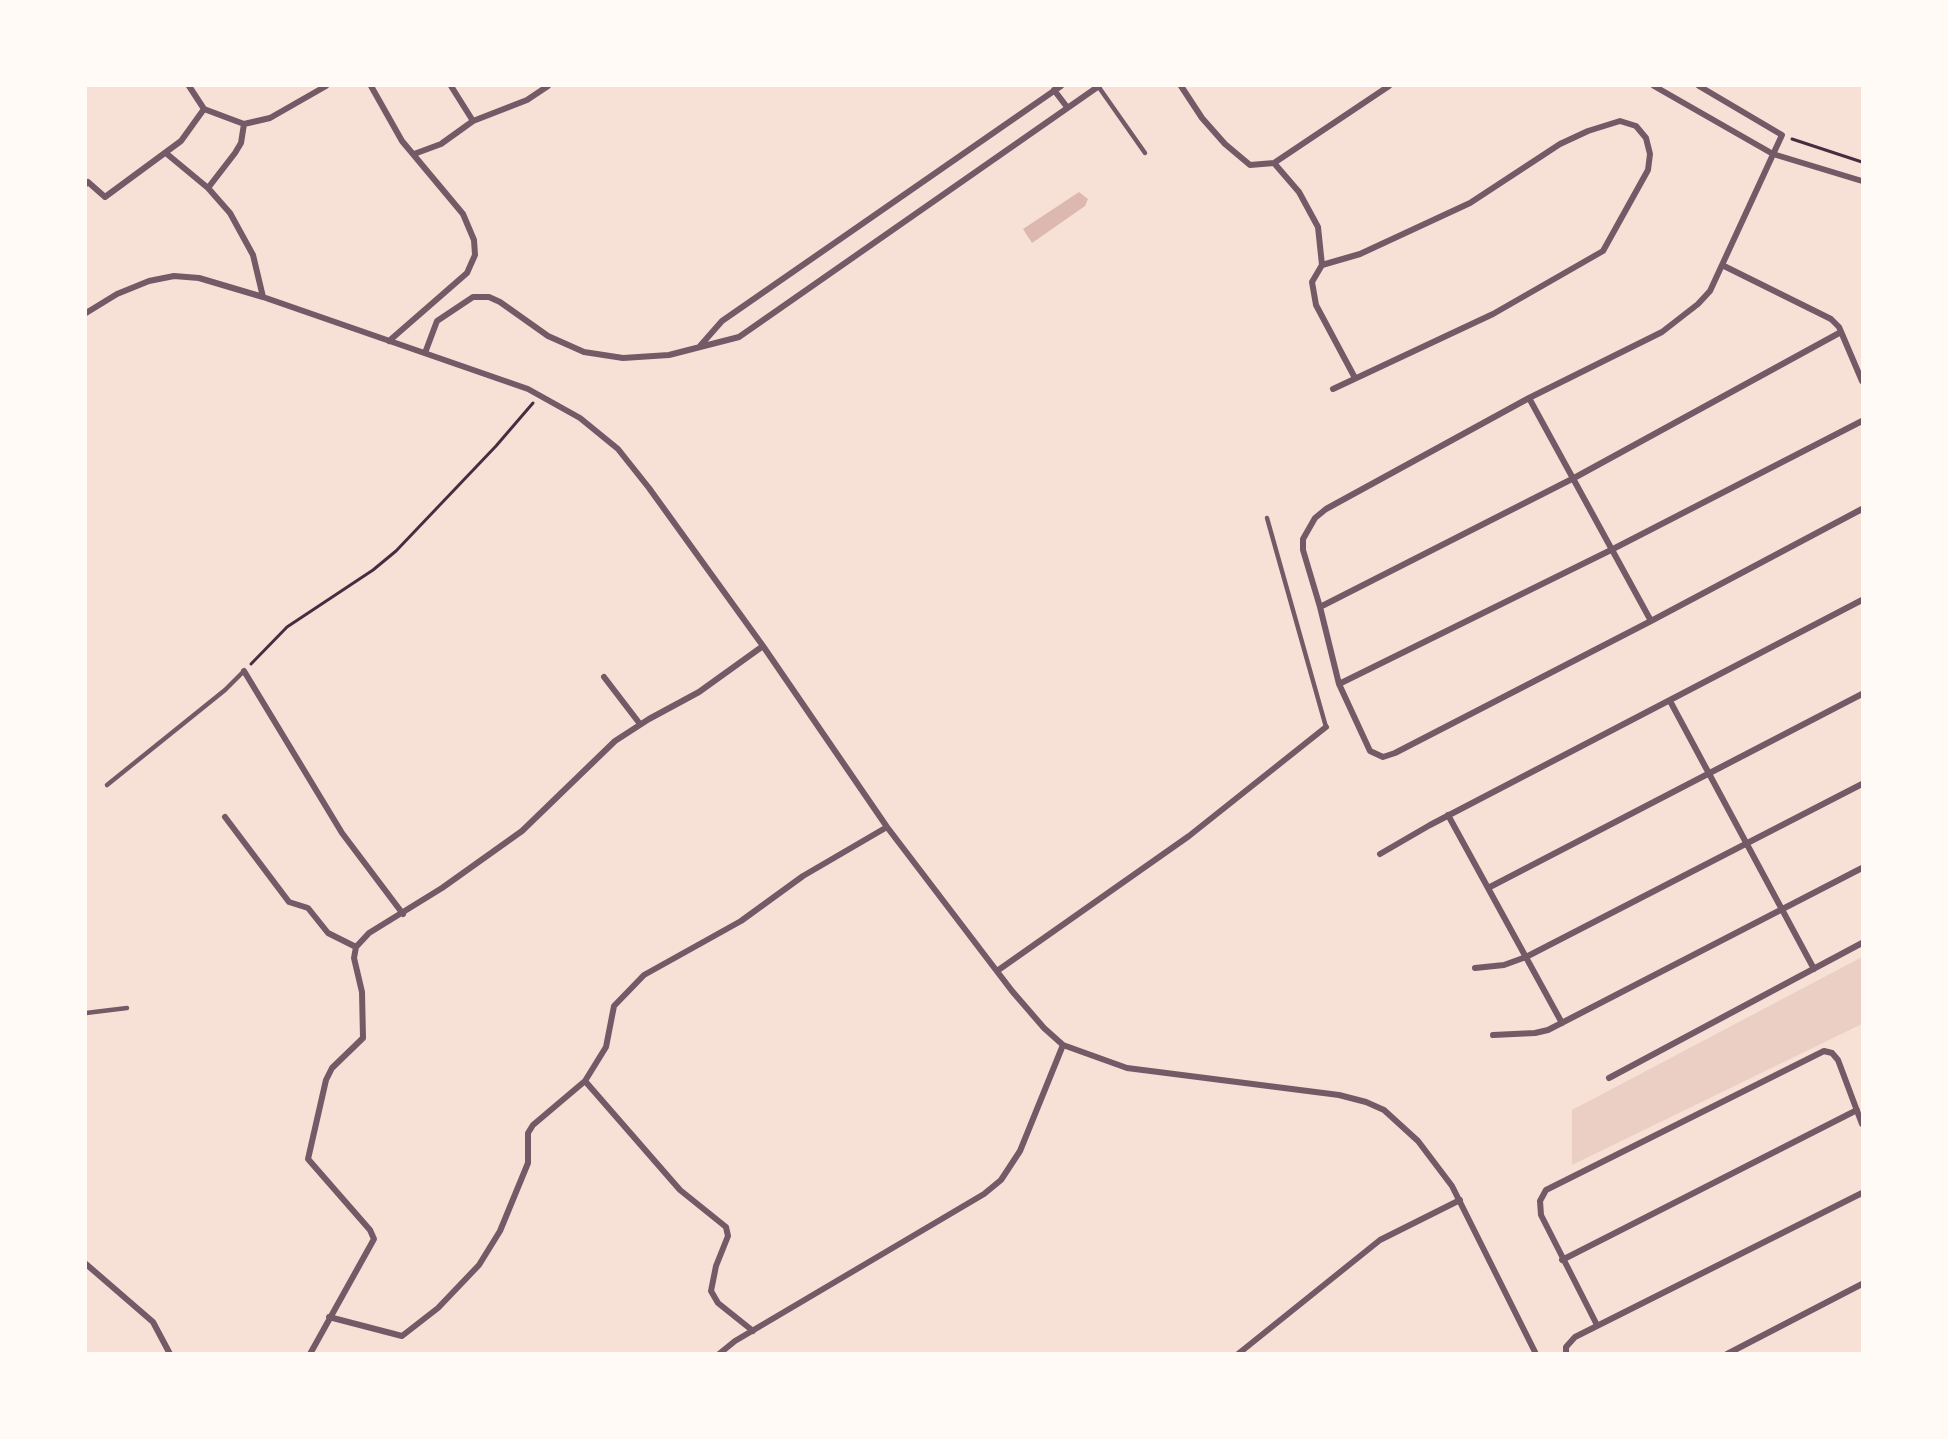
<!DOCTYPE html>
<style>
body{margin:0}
#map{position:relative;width:1948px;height:1439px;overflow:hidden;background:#f7e1d7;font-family:Roboto,sans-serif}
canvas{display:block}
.frame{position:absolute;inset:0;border:87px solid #fffaf5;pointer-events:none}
</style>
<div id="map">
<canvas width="1948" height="1439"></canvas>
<div class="frame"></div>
</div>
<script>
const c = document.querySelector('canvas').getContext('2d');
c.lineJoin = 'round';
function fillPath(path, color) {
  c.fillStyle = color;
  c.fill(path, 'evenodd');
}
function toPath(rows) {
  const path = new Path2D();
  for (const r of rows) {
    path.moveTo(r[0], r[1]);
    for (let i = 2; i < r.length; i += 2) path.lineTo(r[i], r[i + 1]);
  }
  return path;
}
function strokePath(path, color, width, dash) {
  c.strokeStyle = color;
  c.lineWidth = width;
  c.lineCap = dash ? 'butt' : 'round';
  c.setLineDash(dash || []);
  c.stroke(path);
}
fillPath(toPath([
 [1862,957,1862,1024,1572,1165,1572,1110]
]), '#ebcfc5');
fillPath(toPath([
 [1079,192,1088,199,1085,206,1032,243,1023,229]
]), '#dcb8b0');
strokePath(toPath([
 [1792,139,1862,162],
 [251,664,287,627,373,570,396,551,496,446,533,403]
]), '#4a2c40', 3);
strokePath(toPath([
 [1098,86,1145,153],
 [1267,518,1326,727],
 [107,785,225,690,244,671],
 [86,1013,127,1008]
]), '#755966', 4.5);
strokePath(toPath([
 [371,86,402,141,463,214,474,240,475,255,467,273,389,341],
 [451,86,473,121],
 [1181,86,1202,118,1225,144,1250,165,1274,163],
 [1654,86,1773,154,1862,181],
 [1699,86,1782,135,1710,291,1698,304,1662,332,1529,398,1326,509,1315,518,1303,539,1303,550,1320,607,1574,478,1841,332],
 [1054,90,1067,107],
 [204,109,244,124,270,118,326,86],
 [167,154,208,188,230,213,253,255,263,297],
 [414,154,441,144,473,121,527,100,548,86],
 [86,184,88,182,105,197,181,141,204,109,189,86],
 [208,188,235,153,241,143,244,124],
 [1322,265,1318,227,1299,192,1274,163,1389,86],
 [1722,265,1831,319,1839,327,1862,381],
 [86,313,117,294,149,281,174,276,199,278,263,297,528,389,580,418,618,449,649,488,763,646,887,827,1012,991,1044,1028,1063,1045,1127,1068,1339,1095,1366,1102,1384,1110,1418,1141,1452,1186,1536,1354],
 [700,346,722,321,1061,86],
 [425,353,437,321,473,297,489,297,500,302,548,336,584,352,623,358,669,355,739,337,1099,86],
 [1333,389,1493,314,1603,251,1648,170,1650,154,1646,138,1636,126,1620,121,1588,131,1560,144,1470,203,1360,254,1322,265,1312,282,1316,305,1355,378],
 [1529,398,1651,621],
 [1320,607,1339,684,1370,751,1383,757,1395,753,1651,621,1862,509],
 [244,671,342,833,403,914],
 [604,677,640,724],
 [1339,684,1611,550,1862,421],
 [1670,701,1814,969],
 [1448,815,1562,1023],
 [225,817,289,902,308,908,328,933,356,947],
 [1380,854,1430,825,1862,600],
 [1488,888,1862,694],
 [1475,968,1504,965,1526,957,1862,784],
 [997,971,1189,836,1326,727],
 [1493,1035,1535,1033,1548,1030,1862,868],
 [1609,1078,1862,943],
 [1562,1260,1857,1110],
 [86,1264,153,1322,170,1354],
 [329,1317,402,1336,438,1308,479,1265,500,1231,528,1163,528,1133,533,1125,585,1081],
 [1597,1325,1541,1215,1540,1201,1546,1190,1824,1051,1832,1053,1838,1060,1862,1124],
 [753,1331,718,1303,711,1291,716,1266,728,1236,726,1227,680,1190,585,1081,606,1047,614,1006,644,975,741,921,803,876,887,827],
 [310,1354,374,1239,370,1230,308,1159,326,1080,332,1068,363,1038,362,992,354,958,356,947,369,933,442,888,522,831,615,741,649,719,699,692,763,646],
 [719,1354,735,1341,984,1194,1001,1180,1020,1151,1063,1045],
 [1238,1354,1380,1240,1460,1200],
 [1566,1354,1566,1347,1575,1337,1862,1193],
 [1727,1354,1862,1284]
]), '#755966', 6);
</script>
